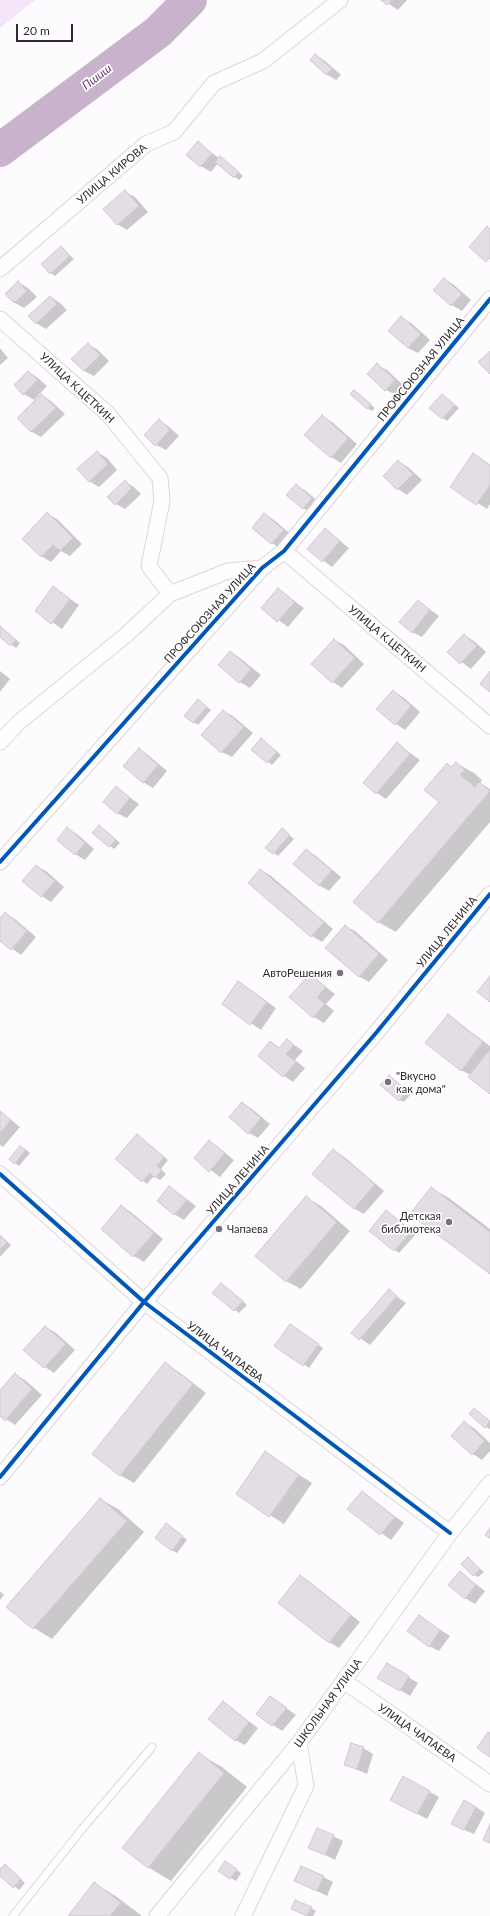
<!DOCTYPE html>
<meta charset="utf-8">
<style>
body{margin:0}
#map{position:relative;width:490px;height:1916px;overflow:hidden;background:#fdfbfd;font-family:Lato,sans-serif}
canvas{display:block}
.scale{position:absolute;left:16px;top:24px;width:57px;height:18px;box-sizing:border-box;border:2px solid #302932;border-top:0;padding-left:5px;font-size:12px;line-height:14px;white-space:nowrap;color:#302932;-webkit-text-stroke:3px #fff;paint-order:stroke}
</style>
<div id="map">
<canvas width="490" height="1916"></canvas>
<div class="scale">20 m</div>
</div>
<script>
const c = document.querySelector('canvas').getContext('2d');
c.lineJoin = 'round';
function fillPath(path, color) {
  c.fillStyle = color;
  c.fill(path, 'evenodd');
}
function toPath(rows) {
  const path = new Path2D();
  for (const r of rows) {
    path.moveTo(r[0], r[1]);
    for (let i = 2; i < r.length; i += 2) path.lineTo(r[i], r[i + 1]);
  }
  return path;
}
function strokePath(path, color, width, dash) {
  c.strokeStyle = color;
  c.lineWidth = width;
  c.lineCap = dash ? 'butt' : 'round';
  c.setLineDash(dash || []);
  c.stroke(path);
}
function write(font, color, halo, rows, align = 'center') {
  c.font = font + ' Lato,sans-serif';
  c.lineWidth = 3.5;
  c.setLineDash([]);
  c.textBaseline = 'middle';
  c.strokeStyle = halo;
  c.fillStyle = color;
  for (const [text, x, y, turn = 0] of rows) {
    c.save();
    c.translate(x, y);
    c.rotate((+turn || 0) * Math.PI / 180);
    c.textAlign = isNaN(turn) ? turn : align;
    if (halo) c.strokeText(text, 0, 0);
    c.fillText(text, 0, 0);
    c.restore();
  }
}
fillPath(toPath([
 [0,0,35,0,0,28]
]), '#f5e5f8');
fillPath(toPath([
 [383,0,407,0,398,10],
 [316,55,325,61,341,75,336,80,326,74],
 [198,143,219,158,225,160,243,176,239,180,218,163,211,172,201,166,188,155],
 [125,192,135,197,148,212,127,230,117,224],
 [61,247,74,259,55,276,51,273],
 [444,279,454,285,471,300,462,311,452,305,434,290],
 [18,282,28,288,37,297,24,308,15,303,6,294],
 [51,297,60,303,67,310,46,329,36,323],
 [401,318,411,323,430,340,418,353,408,348],
 [88,344,98,350,109,361,94,376,84,371],
 [0,348,8,358,0,365],
 [377,365,387,370,404,386,396,395,386,390],
 [29,372,38,378,47,386,34,400,24,394],
 [354,391,375,408,372,411,367,408],
 [42,395,51,401,65,414,41,437,32,432,18,418],
 [442,395,459,408,447,421,431,408],
 [322,416,332,422,357,444,341,463,331,457],
 [159,420,168,426,179,436,166,450,156,445],
 [97,452,107,458,117,470,99,487,89,481],
 [483,460,490,465,490,504,487,509,451,486],
 [398,462,408,467,422,480,407,495,398,489],
 [125,482,134,487,141,494,125,509,116,504],
 [296,485,306,491,321,504,313,514,303,508],
 [48,514,57,519,82,544,70,556,61,551,51,562,41,556],
 [265,514,274,520,293,536,281,549,272,543,253,527],
 [325,529,349,548,332,567,308,549],
 [54,588,79,605,62,629,36,611],
 [278,589,304,608,288,627,262,608],
 [418,601,439,616,422,637,412,632],
 [0,627,20,643,16,648,0,636],
 [464,635,474,641,486,652,471,669,448,652],
 [334,640,344,645,364,664,342,688,333,682],
 [231,652,240,658,261,675,250,688,240,682,220,665],
 [0,671,10,679,0,692],
 [393,691,403,697,420,712,405,730,396,724,378,709],
 [198,700,211,710,198,725,185,716],
 [223,711,233,716,253,733,232,757,222,752],
 [261,739,281,755,272,765,252,750],
 [398,744,420,760,386,799,377,793],
 [139,749,148,755,167,771,153,788,143,782],
 [456,763,474,773,482,780,480,783,490,789,490,822,396,932,378,922,440,802,447,764,452,767],
 [116,787,139,804,127,818,117,813],
 [68,829,77,834,94,849,85,860,75,854],
 [104,829,120,843,114,849,94,833],
 [286,832,294,839,278,856,267,847],
 [307,850,316,856,341,877,329,891,319,885],
 [36,866,46,871,64,887,51,902,42,896],
 [260,870,270,875,333,929,322,942,312,936,249,883],
 [5,914,15,919,36,937,21,955,0,940,0,920],
 [345,926,355,931,388,960,369,982,360,977,326,948],
 [310,975,335,994,326,1004,334,1011,324,1023,314,1017,291,997],
 [239,982,276,1008,261,1030,223,1004],
 [448,1015,490,1046,490,1093,471,1075,461,1070],
 [287,1040,303,1051,295,1060,305,1068,293,1082,284,1076,259,1056,271,1042,280,1048],
 [393,1079,411,1094,404,1102,399,1100],
 [242,1103,252,1109,270,1124,258,1138,249,1133],
 [0,1111,20,1127,3,1147,0,1145],
 [137,1135,168,1160,161,1169,166,1174,160,1180,154,1176,147,1184,117,1159],
 [210,1141,234,1160,220,1177,195,1158],
 [25,1149,30,1153,19,1166,15,1163],
 [333,1150,343,1156,384,1191,364,1214,355,1209,313,1174],
 [170,1187,196,1206,184,1220,174,1214],
 [431,1188,449,1198,490,1229,490,1273],
 [307,1198,321,1206,350,1231,301,1289,286,1281],
 [122,1207,131,1212,163,1239,144,1262,134,1256,102,1229],
 [387,1211,416,1234,399,1253,371,1231],
 [0,1235,11,1245,0,1257],
 [226,1287,247,1305,239,1313,214,1293],
 [389,1291,406,1303,370,1345,353,1333],
 [45,1327,55,1332,75,1350,54,1373,45,1367],
 [295,1328,323,1348,309,1368,276,1346],
 [165,1364,179,1372,206,1393,134,1483,120,1475],
 [15,1375,25,1380,42,1395,15,1425,0,1415,0,1392],
 [474,1409,490,1421,490,1429,486,1427],
 [464,1422,474,1428,490,1443,490,1451,482,1460,473,1454],
 [265,1453,312,1483,284,1524,237,1494],
 [362,1492,404,1523,391,1540,349,1509],
 [100,1499,118,1509,144,1532,52,1639,34,1628,8,1607],
 [171,1527,187,1540,177,1553,172,1550],
 [468,1559,484,1572,478,1577,474,1575],
 [460,1572,485,1591,475,1604,465,1598],
 [300,1576,310,1582,360,1622,339,1648,329,1642],
 [0,1591,4,1595,0,1600],
 [419,1616,450,1636,439,1651,429,1646],
 [387,1664,418,1683,410,1696,379,1677],
 [271,1697,296,1715,282,1731,257,1714],
 [223,1702,258,1728,245,1745,235,1740],
 [363,1748,373,1754,367,1774,346,1765],
 [199,1754,222,1767,247,1787,171,1881,148,1867],
 [430,1792,439,1797,427,1819,401,1805],
 [476,1807,485,1813,474,1834,462,1829],
 [333,1836,343,1841,335,1860,310,1847],
 [230,1865,241,1873,236,1881,219,1871],
 [9,1868,25,1883,19,1890,0,1875,0,1871],
 [323,1877,333,1882,327,1896,295,1880],
 [94,1883,117,1897,142,1916,69,1916],
 [311,1908,316,1911,313,1916,308,1916,297,1911]
]), '#0003');
strokePath(toPath([
 [0,150,158,32,190,0]
]), '#c8b2cc', 34);
const building = toPath([
 [381,0,392,0,387,5,381,0],
 [315,54,332,69,326,75,310,60,315,54],
 [198,141,212,154,200,167,186,155,198,141],
 [220,156,239,172,234,178,215,162,220,156],
 [125,190,139,206,117,225,103,209,125,190],
 [487,226,490,229,490,258,486,262,469,247,487,226],
 [61,246,70,256,50,274,41,264,61,246],
 [444,278,462,294,451,306,433,290,444,278],
 [18,281,27,291,14,303,5,294,18,281],
 [50,296,57,304,36,324,28,316,50,296],
 [401,316,421,334,408,348,388,331,401,316],
 [88,343,100,355,84,371,71,359,88,343],
 [490,351,490,374,478,362,490,351],
 [377,363,395,380,385,391,367,374,377,363],
 [28,371,38,380,23,395,14,385,28,371],
 [354,390,371,404,367,409,350,394,354,390],
 [41,394,56,408,31,432,17,418,41,394],
 [442,394,455,405,442,419,429,408,442,394],
 [322,415,348,438,331,458,304,435,322,415],
 [159,419,170,430,155,446,144,435,159,419],
 [97,451,108,464,89,482,77,469,97,451],
 [473,453,490,465,490,485,476,505,450,487,473,453],
 [398,460,413,474,397,490,383,476,398,460],
 [125,480,132,488,115,505,107,497,125,480],
 [296,484,312,498,303,509,286,495,296,484],
 [47,512,73,538,60,551,53,545,41,557,22,539,47,512],
 [264,513,284,530,271,544,252,528,264,513],
 [325,528,340,541,322,562,307,549,325,528],
 [53,586,70,599,51,624,35,611,53,586],
 [278,588,295,602,277,622,261,608,278,588],
 [418,600,430,610,412,633,399,622,418,600],
 [0,626,16,640,10,646,0,637,0,626],
 [464,634,477,646,460,664,447,652,464,634],
 [334,639,355,658,332,683,311,664,334,639],
 [230,651,251,669,239,683,218,665,230,651],
 [490,671,490,692,480,684,490,671],
 [393,690,411,706,395,725,376,709,393,690],
 [198,699,207,707,193,723,184,716,198,699],
 [223,710,244,727,221,753,201,735,223,710],
 [261,738,277,752,267,763,251,750,261,738],
 [397,742,410,754,376,794,363,783,397,742],
 [139,748,158,765,143,783,123,766,139,748],
 [456,762,465,770,460,775,475,787,479,782,490,791,378,923,353,902,439,802,424,790,447,763,451,767,456,762],
 [116,786,130,798,117,814,103,802,116,786],
 [99,825,116,840,109,847,92,833,99,825],
 [67,827,85,843,75,855,57,840,67,827],
 [282,828,290,835,273,854,265,848,282,828],
 [306,849,332,870,319,886,293,864,306,849],
 [36,865,55,881,41,897,22,881,36,865],
 [260,869,324,922,311,937,248,883,260,869],
 [5,912,27,931,11,950,0,941,0,918,5,912],
 [345,925,379,954,359,977,325,948,345,925],
 [310,974,326,987,317,997,325,1004,313,1018,289,997,310,974],
 [490,976,490,1002,477,992,490,976],
 [238,981,267,1002,250,1025,222,1004,238,981],
 [448,1014,483,1042,461,1071,425,1043,448,1014],
 [287,1039,294,1045,286,1054,296,1062,283,1077,258,1056,270,1041,279,1048,287,1039],
 [490,1049,490,1094,468,1077,490,1049],
 [389,1075,407,1091,399,1101,380,1085,389,1075],
 [242,1102,261,1118,248,1134,229,1117,242,1102],
 [0,1111,11,1120,0,1133,0,1111],
 [137,1134,164,1157,157,1166,162,1170,155,1178,150,1173,142,1182,115,1159,137,1134],
 [209,1140,225,1153,209,1172,194,1158,209,1140],
 [20,1146,26,1150,14,1164,9,1159,20,1146],
 [333,1149,375,1184,354,1209,312,1174,333,1149],
 [169,1186,187,1200,174,1215,157,1201,169,1186],
 [431,1187,490,1232,490,1274,410,1214,431,1187],
 [306,1196,337,1222,286,1282,255,1256,306,1196],
 [121,1205,154,1233,133,1257,101,1229,121,1205],
 [386,1210,412,1231,394,1251,369,1231,386,1210],
 [0,1235,7,1242,0,1250,0,1235],
 [221,1283,243,1301,234,1311,212,1293,221,1283],
 [389,1289,397,1296,359,1340,351,1333,389,1289],
 [290,1324,319,1344,303,1366,274,1346,290,1324],
 [45,1326,66,1344,44,1368,23,1350,45,1326],
 [165,1362,193,1384,120,1476,92,1454,165,1362],
 [15,1373,32,1389,5,1421,0,1416,0,1390,15,1373],
 [474,1408,490,1421,485,1428,469,1414,474,1408],
 [464,1421,485,1441,472,1455,451,1436,464,1421],
 [265,1451,299,1475,269,1517,236,1494,265,1451],
 [362,1491,395,1517,380,1535,347,1509,362,1491],
 [100,1498,127,1521,33,1629,6,1607,100,1498],
 [166,1523,183,1536,172,1551,155,1538,166,1523],
 [490,1528,490,1538,485,1535,490,1528],
 [468,1557,480,1569,473,1576,461,1564,468,1557],
 [460,1571,476,1585,465,1599,448,1585,460,1571],
 [300,1575,351,1615,329,1643,278,1603,300,1575],
 [419,1615,440,1630,429,1647,407,1631,419,1615],
 [387,1663,409,1676,400,1691,377,1678,387,1663],
 [270,1696,287,1708,272,1726,256,1714,270,1696],
 [223,1701,249,1722,235,1741,208,1719,223,1701],
 [488,1732,490,1733,490,1757,477,1748,488,1732],
 [351,1743,364,1747,357,1769,344,1765,351,1743],
 [199,1752,224,1773,148,1868,122,1848,199,1752],
 [403,1776,430,1791,417,1814,390,1800,403,1776],
 [464,1800,476,1807,464,1830,451,1824,464,1800],
 [490,1824,490,1843,483,1840,490,1824],
 [317,1828,334,1835,325,1855,308,1848,317,1828],
 [225,1861,237,1869,230,1879,218,1871,225,1861],
 [5,1864,21,1879,13,1888,0,1876,0,1869,5,1864],
 [301,1866,324,1876,317,1891,294,1881,301,1866],
 [94,1882,121,1903,110,1916,68,1916,94,1882],
 [295,1900,312,1907,307,1916,291,1909,295,1900]
]);
fillPath(building, '#e3dee4');
strokePath(building, '#cecacf', 1);
const lane = toPath([
 [13,1916,82,1829,152,1747]
]);
const street = toPath([
 [0,269,146,144,174,132,214,83,263,61,340,0],
 [0,319,108,414,160,478,162,501,149,566,170,594],
 [284,551,490,726],
 [0,742,18,723,126,635,170,594,228,571,262,568],
 [0,862,262,568,284,551,490,299],
 [0,1174,144,1302,450,1533],
 [0,1477,144,1302,376,1033,490,894],
 [344,1681,490,1784],
 [157,1916,299,1743,450,1533,490,1483],
 [243,1916,306,1786,299,1743]
]);
strokePath(lane, '#dbd6dc', 9);
strokePath(street, '#dbd6dc', 17);
strokePath(lane, '#fffeff', 7);
strokePath(street, '#fffeff', 15);
strokePath(toPath([
 [0,862,262,568,284,551,490,299],
 [0,1174,144,1302,450,1533],
 [0,1477,144,1302,376,1033,490,894]
]), '#0057b8', 4);
for (const [x, y, r, color] of [
 [340,973,4,"#787279"],
 [388,1082,4,"#787279"],
 [449,1222,4,"#787279"],
 [219,1229,4,"#787279"]
]) {
  const dot = new Path2D();
  dot.arc(x, y, r, 0, 2 * Math.PI);
  c.fillStyle = color;
  c.fill(dot);
  strokePath(dot, '#fff', 1.5);
}
write('11px', '#302932', '#fff', [
 ["УЛИЦА КИРОВА",112,174,-40],
 ["ПРОФСОЮЗНАЯ УЛИЦА",421,369,-51],
 ["УЛИЦА К.ЦЕТКИН",77,388,43],
 ["ПРОФСОЮЗНАЯ УЛИЦА",210,613,-48],
 ["УЛИЦА К.ЦЕТКИН",387,639,40],
 ["УЛИЦА ЛЕНИНА",447,932,-51],
 ["УЛИЦА ЛЕНИНА",238,1180,-49],
 ["УЛИЦА ЧАПАЕВА",225,1352,37],
 ["ШКОЛЬНАЯ УЛИЦА",328,1703,-54],
 ["УЛИЦА ЧАПАЕВА",417,1733,35]
]);
write('11px', '#302932', '#fff', [
 ["АвтоРешения",332,973],
 ["\"Вкусно",396,1076,"left"],
 ["как дома\"",396,1089,"left"],
 ["Детская",441,1216],
 ["библиотека",441,1229],
 ["Чапаева",227,1229,"left"]
], 'right');
write('italic 12px', '#683e70', '#fff', [
 ["Пшиш",97,77,-37]
]);
</script>
